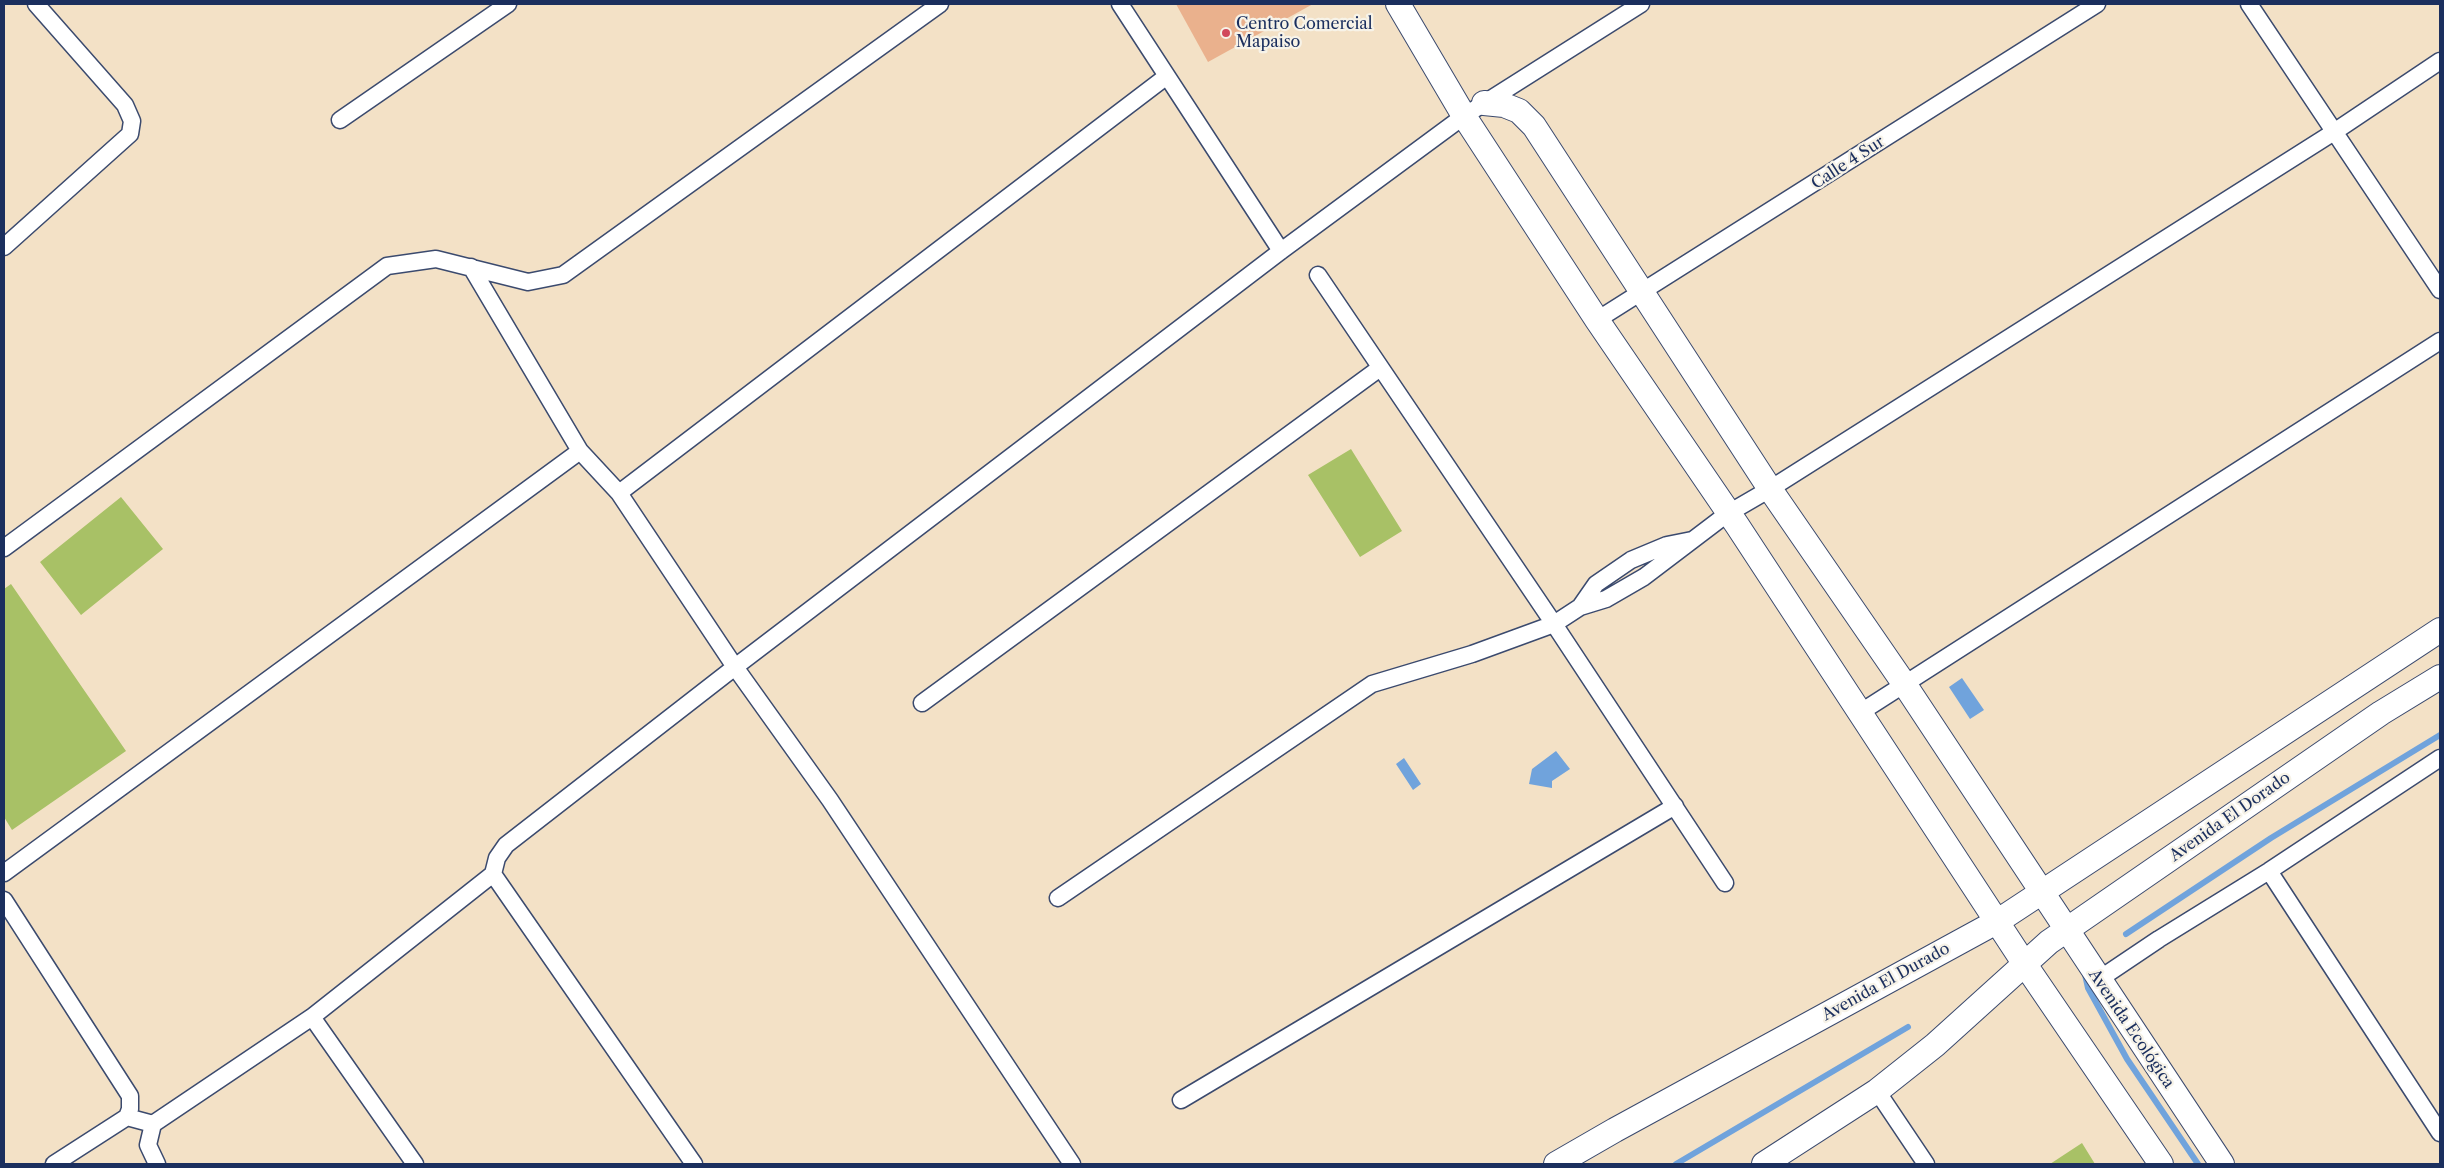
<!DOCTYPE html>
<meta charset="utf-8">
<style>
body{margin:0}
#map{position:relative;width:2444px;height:1168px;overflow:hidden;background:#f3e1c6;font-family:"Libre Caslon Text",serif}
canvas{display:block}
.frame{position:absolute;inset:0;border:5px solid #1b2f5e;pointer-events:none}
</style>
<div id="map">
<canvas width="2444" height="1168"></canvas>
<div class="frame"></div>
</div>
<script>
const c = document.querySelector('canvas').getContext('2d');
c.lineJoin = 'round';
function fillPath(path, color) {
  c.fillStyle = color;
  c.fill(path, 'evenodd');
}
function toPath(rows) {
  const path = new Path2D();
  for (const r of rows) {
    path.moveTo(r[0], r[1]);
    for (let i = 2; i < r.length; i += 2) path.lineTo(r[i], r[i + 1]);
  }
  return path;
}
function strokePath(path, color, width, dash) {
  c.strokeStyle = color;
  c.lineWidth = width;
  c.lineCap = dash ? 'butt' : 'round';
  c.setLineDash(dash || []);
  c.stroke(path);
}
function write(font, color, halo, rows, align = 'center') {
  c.font = font + ' "Libre Caslon Text",serif';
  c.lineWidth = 4.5;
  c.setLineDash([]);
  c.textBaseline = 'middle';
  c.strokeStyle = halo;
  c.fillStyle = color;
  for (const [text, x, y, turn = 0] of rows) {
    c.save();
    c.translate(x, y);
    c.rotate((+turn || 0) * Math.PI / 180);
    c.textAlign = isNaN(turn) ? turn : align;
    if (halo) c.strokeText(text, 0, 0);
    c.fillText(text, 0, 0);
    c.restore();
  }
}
fillPath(toPath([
 [1351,449,1402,531,1360,557,1308,475],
 [121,497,163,549,81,615,40,562],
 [11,584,126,751,12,830,4,817,4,589],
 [2082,1143,2095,1164,2050,1164]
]), '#a8c166');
fillPath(toPath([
 [1962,678,1984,710,1970,719,1949,687],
 [1556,751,1570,769,1552,781,1552,788,1529,784,1532,769],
 [1404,758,1421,784,1413,790,1396,764]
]), '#70a3dc');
strokePath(toPath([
 [2126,934,2271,838,2440,735],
 [2084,970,2088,988,2127,1059,2198,1164],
 [1676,1164,1908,1027]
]), '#70a3dc', 6);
fillPath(toPath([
 [1176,4,1313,4,1208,62]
]), '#eab18d');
const street = toPath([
 [1120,4,1281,251],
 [2249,4,2440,290],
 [340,120,508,4],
 [4,247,130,134,132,121,125,105,36,4],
 [471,267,580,451,619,493,735,667,830,800,1072,1164],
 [1318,275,1554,624,1725,883],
 [1597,320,2097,4],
 [619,493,1167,76],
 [4,548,387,266,436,259,528,282,563,275,940,4],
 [1580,607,1596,584,1631,560,1667,545,1692,540],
 [922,703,1380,368],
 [1861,712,2440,341],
 [2269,871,2440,1133],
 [4,873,580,451],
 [493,874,497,858,506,845,735,667,1281,251,1464,116,1641,4],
 [1058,898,1372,684,1472,654,1554,624,1580,607,1606,599,1644,577,1727,514,1770,489,2334,132,2440,61],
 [4,900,130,1096,130,1109,127,1117,54,1164],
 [2098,980,2159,939,2269,871,2440,758],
 [312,1017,415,1164],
 [1877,1091,1926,1164],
 [1181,1100,1675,806],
 [127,1117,153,1124,312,1017,493,874,694,1164],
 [153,1124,148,1145,157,1164]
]);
const secondary = toPath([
 [1398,4,1464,116,1597,320,1737,525,2024,963,2161,1164],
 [1484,103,1504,105,1519,111,1534,126,1770,489,1905,685,2222,1164],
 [1556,1164,1615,1130,1998,921,2440,630],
 [1764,1164,1877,1091,1935,1045,2049,942,2381,713,2440,677]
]);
strokePath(street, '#3b4a6e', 19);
strokePath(secondary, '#3b4a6e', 26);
strokePath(street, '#fff', 16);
strokePath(secondary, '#fff', 24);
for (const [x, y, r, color] of [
 [1226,33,5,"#d1495b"]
]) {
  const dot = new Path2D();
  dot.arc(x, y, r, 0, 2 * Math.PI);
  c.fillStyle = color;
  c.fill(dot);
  strokePath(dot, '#f7f3e8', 2);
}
write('16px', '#1b2f5e', '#f7f3e8', [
 ["Centro Comercial",1236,24],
 ["Mapaiso",1236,42]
], 'left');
write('16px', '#1b2f5e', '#f7f3e8', [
 ["Calle 4 Sur",1848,163,-33],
 ["Avenida El Dorado",2230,817,-35],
 ["Avenida El Durado",1886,982,-29],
 ["Avenida Ecológica",2131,1029,56]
]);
</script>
